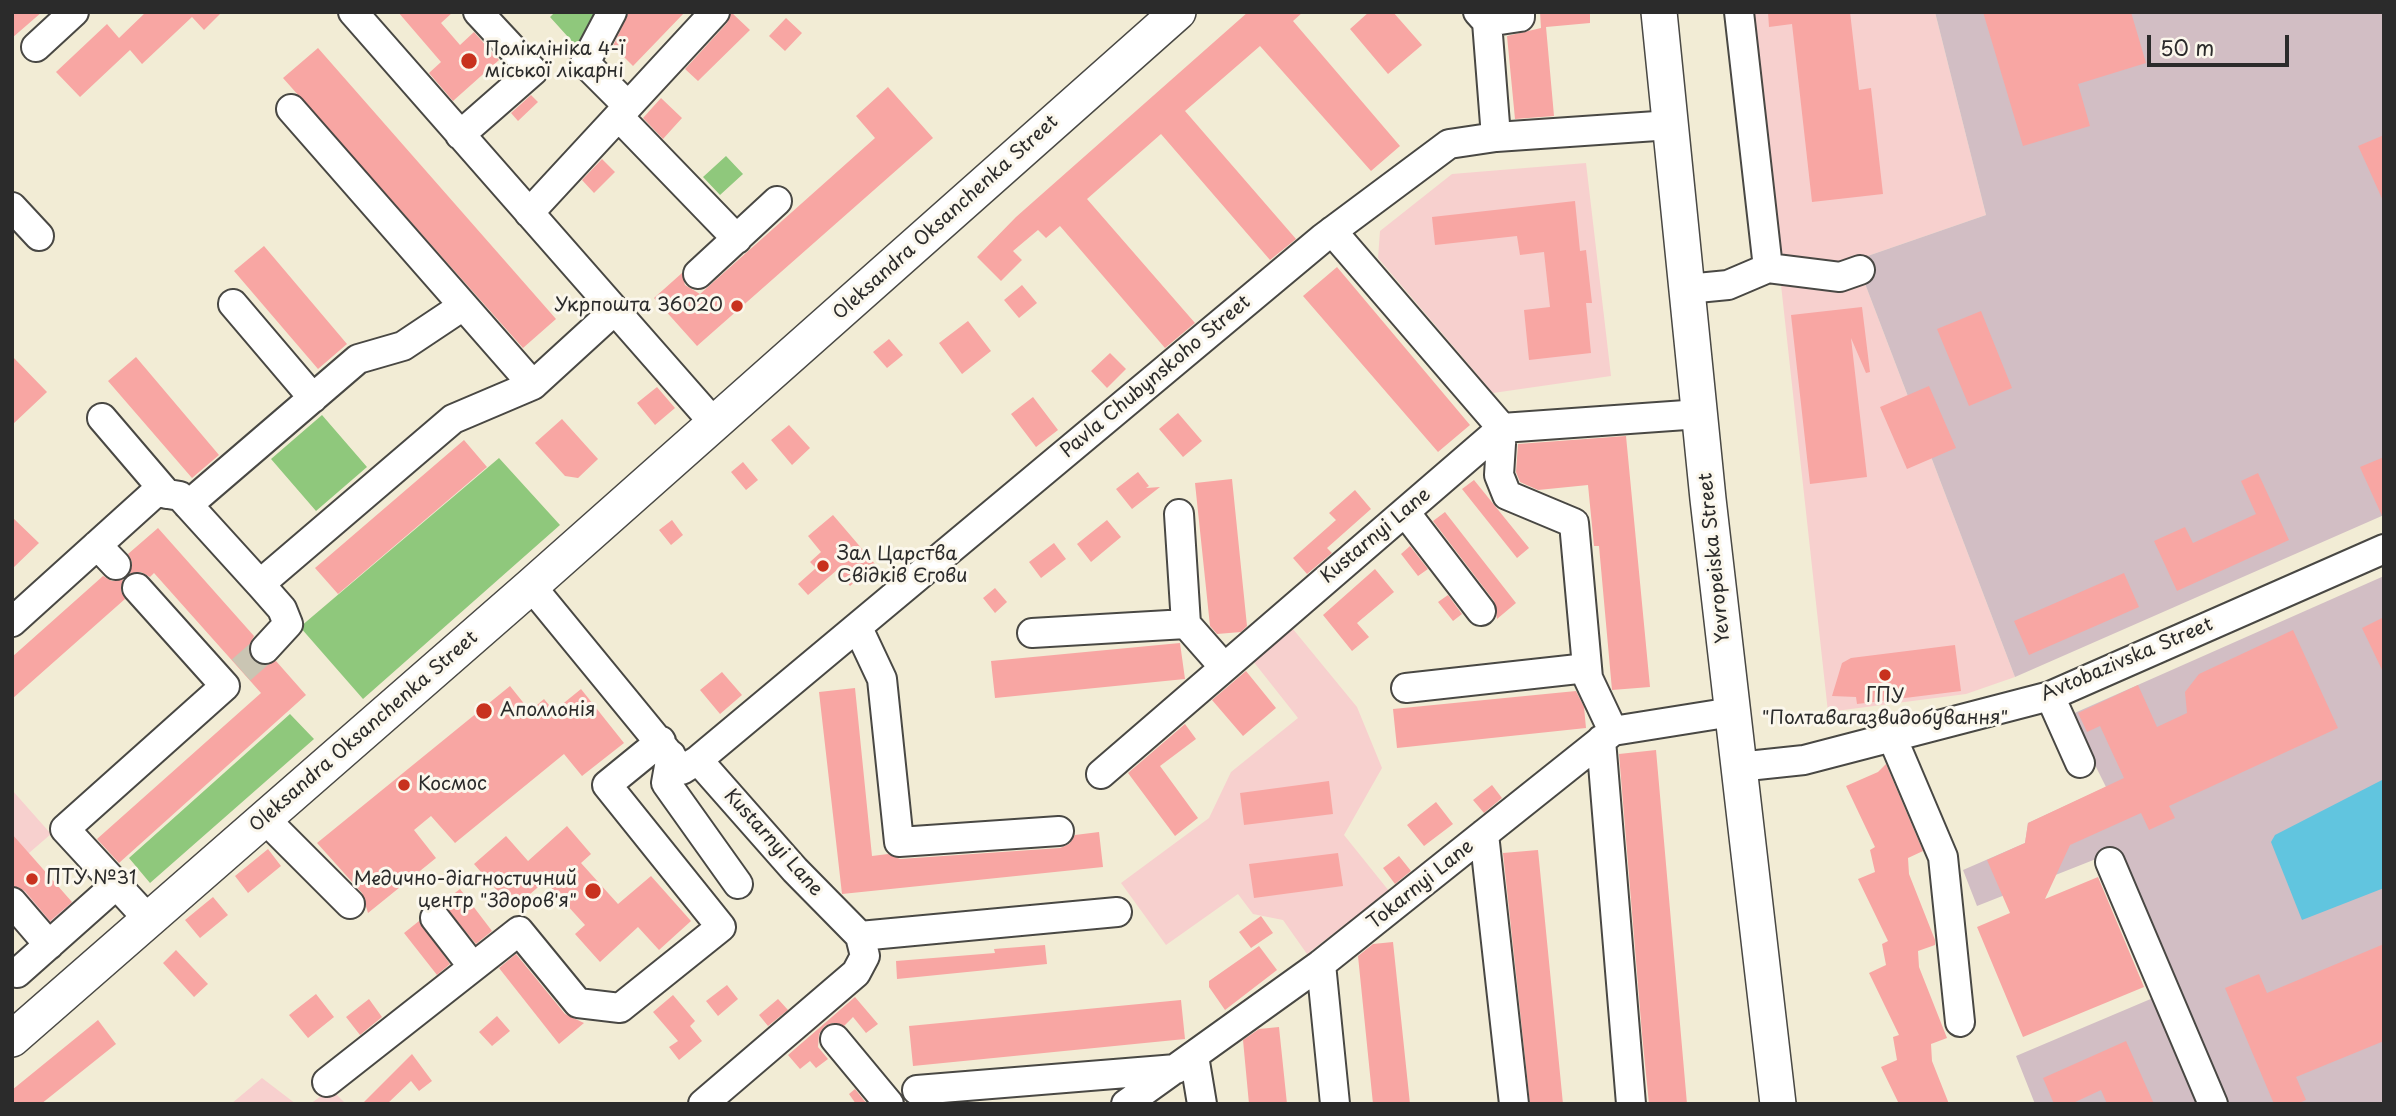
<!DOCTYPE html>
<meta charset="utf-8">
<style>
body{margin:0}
#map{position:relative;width:2396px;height:1116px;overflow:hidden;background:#f2ecd5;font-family:"Playpen Sans",sans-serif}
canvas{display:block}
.frame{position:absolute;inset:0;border:14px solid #2b2b2b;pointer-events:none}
.scale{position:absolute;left:2147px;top:35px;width:142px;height:32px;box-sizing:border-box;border:4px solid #2b2b2b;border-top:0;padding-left:9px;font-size:21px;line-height:24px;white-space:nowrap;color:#2b2b2b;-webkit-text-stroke:5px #fbf7ec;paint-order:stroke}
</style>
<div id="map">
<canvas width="2396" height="1116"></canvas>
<div class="frame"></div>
<div class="scale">50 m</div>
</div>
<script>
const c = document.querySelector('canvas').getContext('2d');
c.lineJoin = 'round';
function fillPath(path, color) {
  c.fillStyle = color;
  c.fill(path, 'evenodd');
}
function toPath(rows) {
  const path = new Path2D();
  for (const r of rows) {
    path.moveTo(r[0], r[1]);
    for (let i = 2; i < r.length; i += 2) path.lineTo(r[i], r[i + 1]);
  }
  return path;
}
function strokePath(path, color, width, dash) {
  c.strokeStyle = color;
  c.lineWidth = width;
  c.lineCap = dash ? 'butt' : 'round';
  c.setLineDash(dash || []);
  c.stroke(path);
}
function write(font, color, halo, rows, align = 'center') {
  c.font = font + ' "Playpen Sans",sans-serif';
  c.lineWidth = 6;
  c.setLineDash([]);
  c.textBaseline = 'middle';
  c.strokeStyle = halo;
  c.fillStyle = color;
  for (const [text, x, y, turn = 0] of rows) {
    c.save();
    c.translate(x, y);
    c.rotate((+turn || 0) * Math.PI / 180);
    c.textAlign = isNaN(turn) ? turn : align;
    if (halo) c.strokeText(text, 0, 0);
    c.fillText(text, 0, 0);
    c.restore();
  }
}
fillPath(toPath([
 [1751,12,1935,12,1986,215,1856,260,2015,677,1966,694,1828,712],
 [1586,163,1611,376,1493,393,1378,258,1380,231,1452,174],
 [1288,623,1357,707,1382,768,1344,835,1389,891,1307,954,1283,920,1253,914,1238,894,1166,945,1121,883,1209,818,1231,772,1298,718,1249,656],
 [12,790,51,834,29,853,74,905,28,944,12,927],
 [262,1078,296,1104,231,1104],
 [331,1089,346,1104,310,1104]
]), '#f7d0ce');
fillPath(toPath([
 [1935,12,2384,12,2384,515,2015,677,1856,260,1986,215],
 [2384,576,2384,1104,2035,1104,2016,1056,2153,998,2096,859,1977,906,1963,870,2025,843,2028,823,2106,787,2070,715]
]), '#d2bec4');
fillPath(toPath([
 [555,12,596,12,578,48,550,17],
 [726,156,743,174,720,195,703,177],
 [322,415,367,467,316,511,271,459],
 [499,458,560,525,363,699,300,627],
 [290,714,314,739,150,883,129,858]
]), '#8fc87c');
fillPath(toPath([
 [2384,779,2384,888,2302,920,2271,842,2275,835]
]), '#61c5df');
fillPath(toPath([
 [17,12,42,12,12,38,12,16],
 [146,12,222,12,204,30,192,17,142,64,130,50,80,97,56,72,107,24,119,38],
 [398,12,453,12,441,23,460,45,474,32,499,60,453,101,429,73,441,62],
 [685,12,633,66,613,46,629,12],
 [731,12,750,30,698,81,685,69,727,23],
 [1248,12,1303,12,1293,21,1400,146,1371,171,1260,46,1185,111,1296,239,1270,260,1161,134,1087,199,1195,323,1165,348,1060,226,1046,238,1038,230,1013,251,1022,260,1001,281,977,257,1016,217],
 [1369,12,1393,12,1422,45,1388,74,1350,29],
 [1540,12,1590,12,1590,23,1546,27,1554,116,1515,119,1507,36,1541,28],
 [1768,12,1850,12,1859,90,1871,88,1883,194,1812,202,1792,24,1769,27],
 [1983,12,2131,12,2146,63,2078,84,2090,126,2023,146],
 [786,18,802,33,785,51,769,36],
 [318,48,556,319,523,348,283,78],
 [888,87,933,138,697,346,654,298,682,273,685,285,700,294,875,138,856,116],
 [531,95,538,102,518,121,511,113],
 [661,98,682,118,663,139,643,118],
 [2384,135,2384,203,2358,146],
 [602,159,615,172,594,193,582,180],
 [1575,201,1580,251,1586,250,1592,303,1586,303,1591,353,1529,360,1524,310,1550,307,1544,252,1520,255,1517,236,1435,245,1432,217],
 [264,246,347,344,318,369,234,271],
 [1337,267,1470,425,1438,452,1303,296],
 [1022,285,1037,303,1019,318,1004,300],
 [1862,307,1870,372,1866,373,1851,338,1867,477,1810,484,1791,315],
 [1981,311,2012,388,1969,406,1937,329],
 [968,321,991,351,962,374,939,343],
 [889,339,903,355,887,368,873,352],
 [1110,353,1126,369,1107,388,1091,371],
 [12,356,47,392,12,425],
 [136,357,219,455,192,478,108,381],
 [1929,386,1956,448,1907,469,1880,407],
 [657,387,675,408,655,425,637,403],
 [1033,397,1058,430,1036,447,1011,414],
 [1178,413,1202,441,1183,457,1159,429],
 [562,419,598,459,578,478,565,476,535,443],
 [789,425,810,448,792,465,771,440],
 [1626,436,1650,687,1612,690,1599,546,1594,546,1588,485,1538,490,1520,482,1516,472,1518,444],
 [464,440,487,467,338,594,315,568],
 [2384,457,2384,520,2360,467],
 [743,462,758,480,746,490,731,472],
 [1138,472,1149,486,1146,488,1160,487,1132,509,1116,489],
 [2258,473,2289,540,2177,591,2154,541,2185,527,2193,543,2256,514,2241,481],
 [1232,479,1247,626,1241,632,1217,634,1210,626,1195,483],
 [1474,480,1529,548,1517,558,1462,489],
 [1355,490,1371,509,1327,548,1332,553,1307,574,1293,558,1336,520,1329,513],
 [1445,512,1516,603,1497,619,1494,601,1433,521],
 [833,515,875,564,850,586,837,570,808,595,798,584,816,568,810,562,821,552,808,536],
 [12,517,39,543,12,569],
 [672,520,683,535,671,545,659,530],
 [1107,520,1121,537,1091,562,1077,544],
 [158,528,254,636,249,646,253,661,262,665,276,661,306,695,119,863,97,839,261,693,154,573,150,577,141,572,130,574,132,562,128,554],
 [1054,543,1066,559,1041,578,1029,562],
 [1410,546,1428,569,1418,576,1401,554],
 [1375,569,1394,592,1357,623,1369,637,1352,651,1323,615],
 [2124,573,2139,607,2029,655,2014,621],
 [103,576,112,581,123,579,121,591,125,599,12,699,12,657],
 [995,588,1007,602,995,613,983,598],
 [1448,595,1462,614,1453,621,1438,602],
 [2384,617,2384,674,2362,628],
 [2293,630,2338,728,2169,806,2175,818,2149,830,2141,813,2070,845,2045,899,2098,877,2144,987,2023,1037,1977,927,2010,913,1987,860,2025,843,2028,823,2124,778,2100,726,2087,732,2078,713,2138,685,2157,727,2187,713,2185,692,2199,674],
 [1180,643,1185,679,995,698,991,661],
 [1955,645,1961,691,1857,704,1856,697,1832,696,1842,663,1851,658],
 [1246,671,1276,708,1243,736,1212,700],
 [722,672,742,695,720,714,700,690],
 [510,686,530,711,544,699,554,711,581,689,624,743,582,776,564,754,455,843,431,816,414,830,436,858,368,913,362,893,317,843],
 [855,688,872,856,888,854,900,859,1060,848,1069,844,1075,835,1099,832,1103,867,842,894,819,692],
 [1576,691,1584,707,1586,728,1397,748,1393,709],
 [1185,724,1196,739,1160,766,1198,818,1175,836,1128,773],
 [1656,750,1687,1104,1649,1104,1642,1034,1619,754],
 [1886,764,1923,851,1908,858,1909,874,1935,940,1935,945,1918,951,1919,967,1947,1038,1931,1044,1932,1061,1949,1104,1899,1104,1881,1067,1897,1060,1893,1037,1899,1035,1869,973,1886,965,1882,944,1888,941,1858,879,1875,872,1870,850,1875,847,1846,786,1878,772],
 [1329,781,1333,814,1244,825,1240,793],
 [1492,785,1502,798,1484,813,1473,800],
 [1436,802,1453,824,1424,846,1407,825],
 [567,826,591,854,581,863,618,904,651,876,691,921,659,950,638,927,600,962,575,934,585,925,545,881,513,909,474,864,506,836,528,861],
 [12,834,72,902,50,921,25,891,12,886],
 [268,849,281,866,248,893,235,876],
 [1538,850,1563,1104,1530,1104,1503,853],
 [1338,853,1343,886,1254,898,1249,864],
 [1399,856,1411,871,1395,884,1383,868],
 [460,889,492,931,476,944,442,903],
 [213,897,228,915,200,938,185,920],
 [1261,916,1273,933,1251,948,1239,932],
 [419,921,450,964,437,975,404,933],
 [1393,942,1410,1104,1373,1104,1358,956,1373,944],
 [2384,944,2384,1041,2296,1077,2306,1100,2297,1104,2274,1104,2225,988,2259,974,2267,993],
 [1045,945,1047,964,897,979,896,961,995,953,994,949],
 [1259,946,1277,970,1225,1010,1209,987,1209,981],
 [176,950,208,984,194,997,163,963],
 [516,954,565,1014,584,1023,559,1044,499,968],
 [727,985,738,999,718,1016,706,1001],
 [316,994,334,1017,308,1038,289,1015],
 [673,995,695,1021,690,1026,702,1041,679,1060,669,1047,678,1041,653,1012],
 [855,997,878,1024,866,1033,853,1017,844,1026,833,1023,825,1026,819,1034,818,1047,828,1059,816,1068,810,1061,800,1069,788,1055],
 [369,999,382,1017,360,1035,346,1017],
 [778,999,788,1010,768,1026,759,1015],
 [1181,1000,1185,1039,913,1066,909,1026],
 [497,1016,510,1031,492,1046,479,1032],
 [98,1020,116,1044,41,1104,12,1104,12,1090],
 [1279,1027,1287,1104,1249,1104,1243,1040,1259,1029],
 [2126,1041,2154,1104,2107,1104,2101,1090,2071,1104,2054,1104,2043,1078],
 [412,1054,432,1081,419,1091,411,1081,387,1104,362,1104],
 [855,1089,867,1104,856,1104,849,1094]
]), '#f8a6a3');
strokePath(toPath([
 [241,670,265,649]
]), '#cac5b3', 28, [28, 14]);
const minor = toPath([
 [353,12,714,423],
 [612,12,585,63,628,106],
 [1478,12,1487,22,1496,137],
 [1487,22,1520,17,1520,12],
 [36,47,74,12],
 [291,109,533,385],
 [619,117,737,239],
 [460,135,533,71,478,12],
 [12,207,39,236],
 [529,213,715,12],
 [1332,231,1502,428,1499,475,1507,495,1574,523,1588,678,1613,731],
 [1768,268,1840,277,1860,270],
 [698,274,777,201],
 [1687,289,1728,285,1768,268,1739,12],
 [233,304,313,398],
 [102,418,167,494],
 [188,505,358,359,403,346,463,306],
 [1405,512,1481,611],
 [97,545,116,565],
 [260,584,282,609,288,624,265,649],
 [531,586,682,770,698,760,795,870,860,936,865,956,856,973,703,1104],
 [137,588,225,686,65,829,148,919],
 [12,622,156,492,180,496,260,584,453,419,533,385,615,310],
 [1186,624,1223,666],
 [858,628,882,679,899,842,1059,831],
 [1032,633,1186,624,1179,514],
 [1406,688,1587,668],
 [2050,696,2080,763],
 [1892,737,1943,857,1960,1022],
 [1601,740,1631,1104],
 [671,755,666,783,738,884],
 [698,760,1323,238,1449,144,1496,137,1671,125],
 [1738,767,1804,760,2050,696,2384,549],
 [1101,774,1502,428,1700,414],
 [264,818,350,904],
 [1484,834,1514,1104],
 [2110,862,2213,1104],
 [12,902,49,945],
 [435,918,473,967],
 [860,936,1117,912],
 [1321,964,1335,1104],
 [17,973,116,885],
 [835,1039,889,1104],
 [1194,1056,1202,1104],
 [327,1082,519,931,578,1003,620,1008,721,927,607,785,661,741],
 [917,1090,1176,1069],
 [1126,1104,1321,964,1613,731,1732,712]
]);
const major = toPath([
 [1659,12,1708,499,1778,1104],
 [12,1039,531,586,1178,12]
]);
strokePath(minor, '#494844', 32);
strokePath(major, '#494844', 38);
strokePath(minor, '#fff', 28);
strokePath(major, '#fff', 35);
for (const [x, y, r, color] of [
 [469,61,9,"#c8321e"],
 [737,306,7,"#c8321e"],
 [823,566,7,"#c8321e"],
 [1885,675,7,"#c8321e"],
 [484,711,9,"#c8321e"],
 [404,785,7,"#c8321e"],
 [32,879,7,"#c8321e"],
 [593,891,9,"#c8321e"]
]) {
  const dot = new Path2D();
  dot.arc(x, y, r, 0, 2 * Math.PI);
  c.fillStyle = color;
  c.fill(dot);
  strokePath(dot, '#fbf7ec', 2.5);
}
write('19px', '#2b2b2b', '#fbf7ec', [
 ["Поліклініка 4-ї",485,50],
 ["міської лікарні",485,72],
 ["Укрпошта 36020",723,306,"right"],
 ["Зал Царства",837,555],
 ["Cвідків Єгови",837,577],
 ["ГПУ",1885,697,"center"],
 ["\"Полтавагазвидобування\"",1885,719,"center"],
 ["Аполлонія",500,711],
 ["Космос",418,785],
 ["ПТУ №31",46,879],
 ["Медично-діагностичний",577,880,"right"],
 ["центр \"Здоров'я\"",577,902,"right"]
], 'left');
write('19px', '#2b2b2b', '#fbf7ec', [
 ["Oleksandra Oksanchenka Street",946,218,-42],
 ["Pavla Chubynskoho Street",1156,377,-40],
 ["Kustarnyi Lane",1376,536,-40],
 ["Yevropeiska Street",1715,558,-96],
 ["Avtobazivska Street",2127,660,-23],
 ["Oleksandra Oksanchenka Street",364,732,-41],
 ["Kustarnyi Lane",773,843,48],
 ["Tokarnyi Lane",1421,885,-39]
]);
</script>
